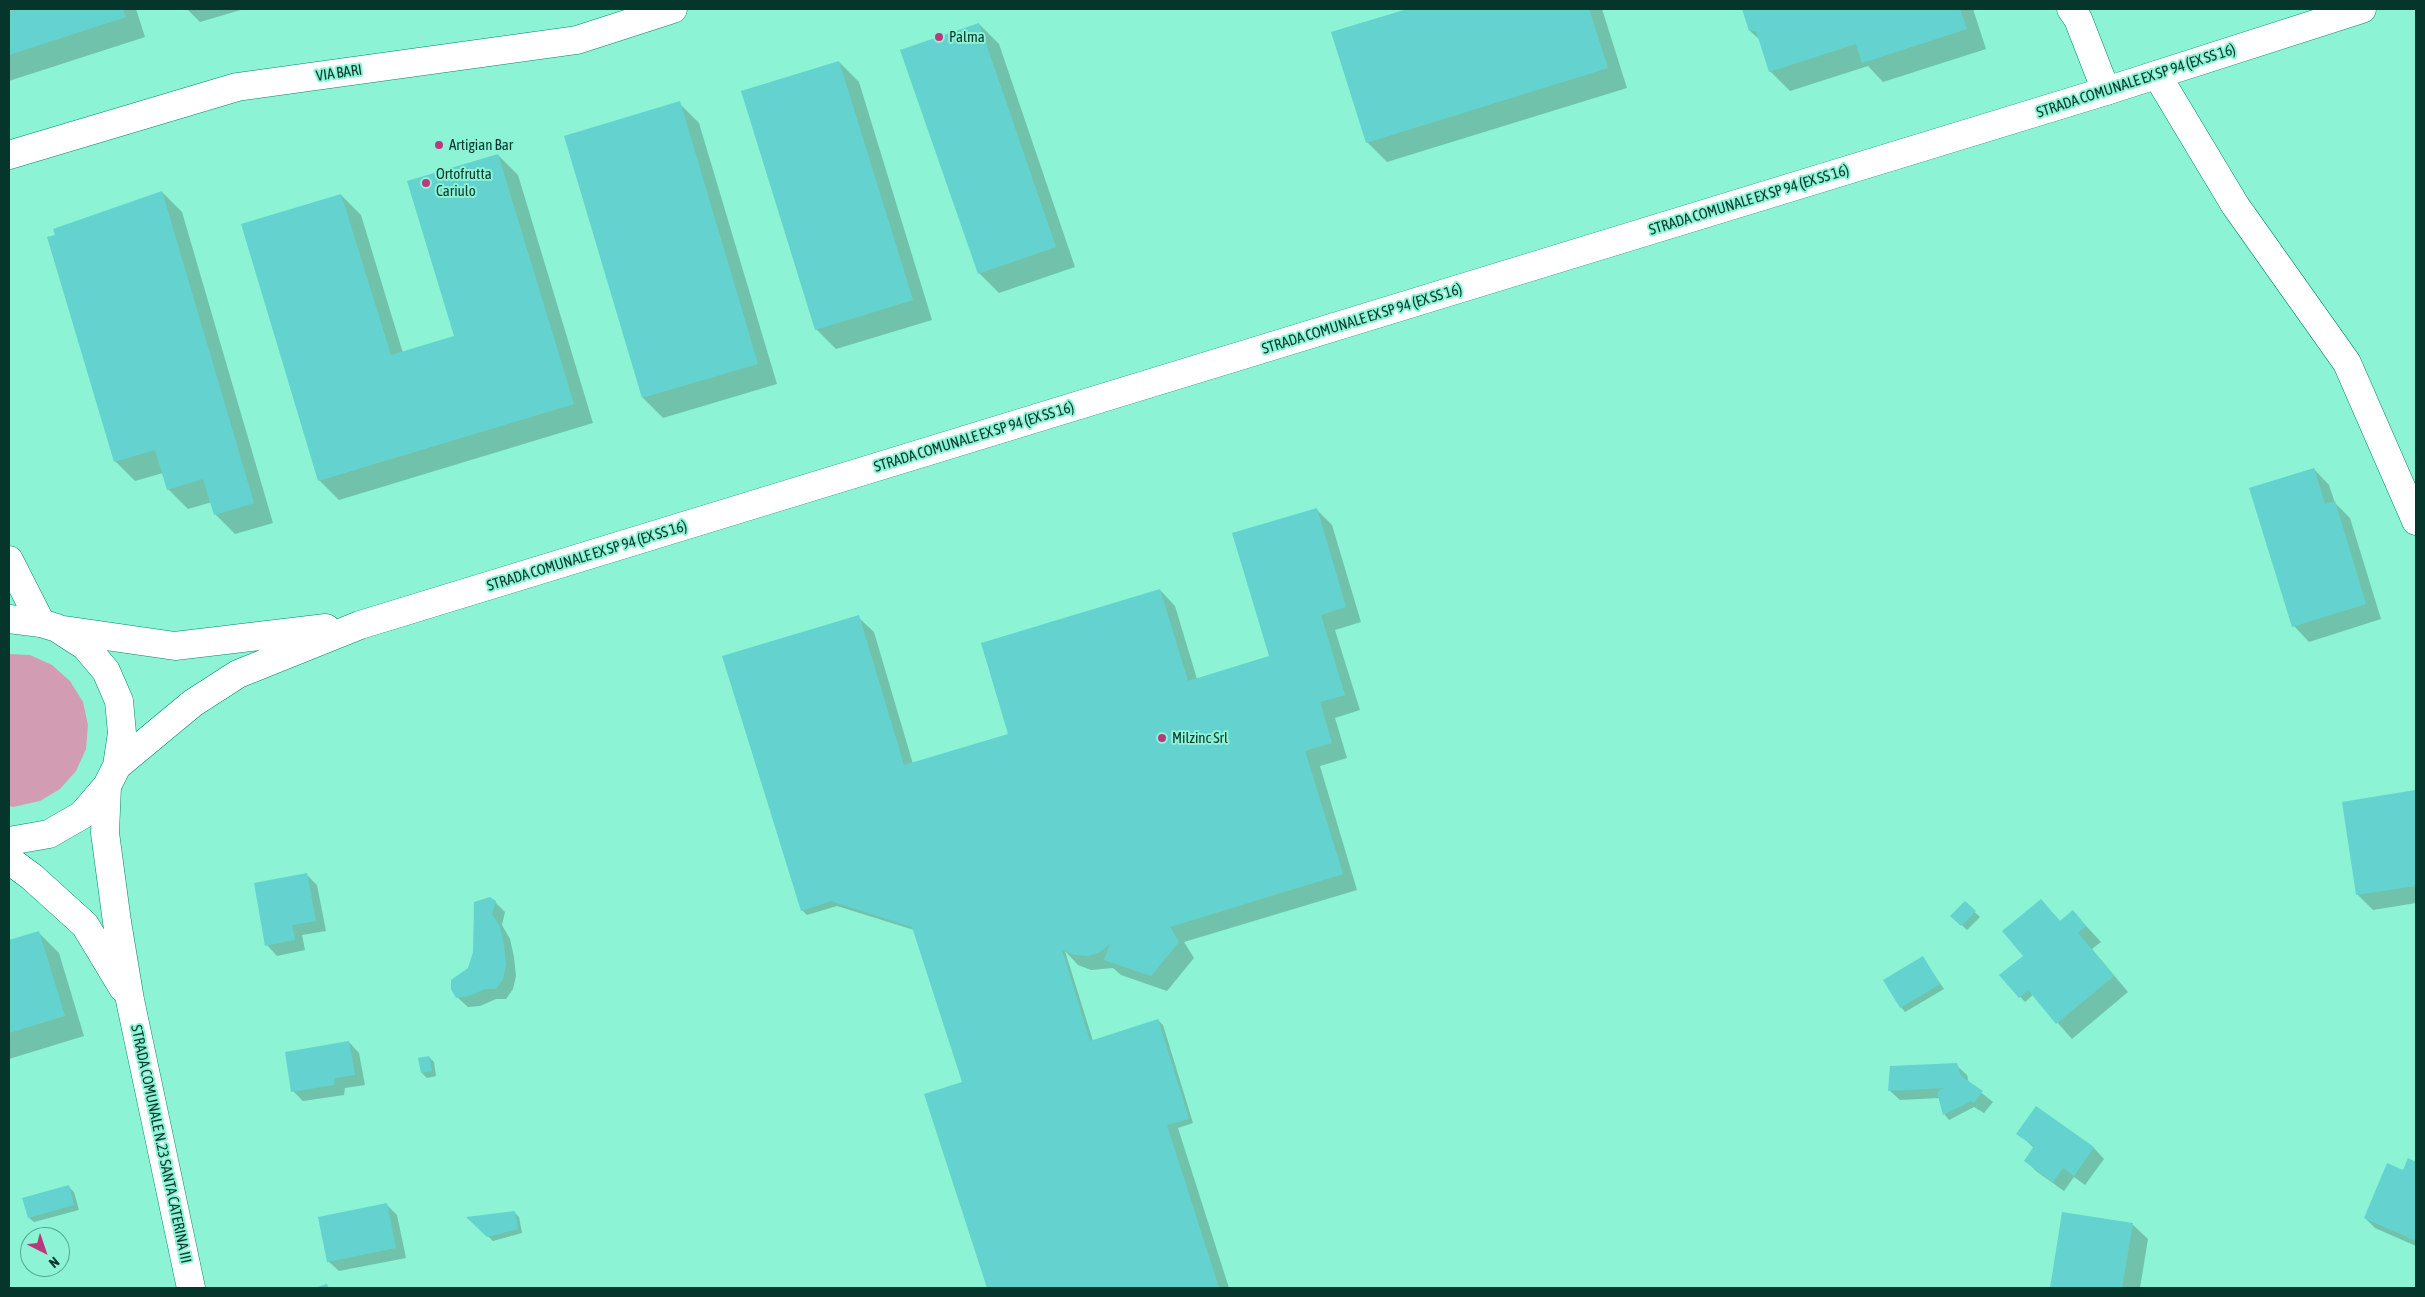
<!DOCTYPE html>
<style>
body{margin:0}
#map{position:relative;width:2425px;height:1297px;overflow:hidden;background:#8cf3d5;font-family:"Asap Condensed",sans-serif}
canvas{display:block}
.frame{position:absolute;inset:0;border:10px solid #06362b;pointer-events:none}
.north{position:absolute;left:20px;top:1227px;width:50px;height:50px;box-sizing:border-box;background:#8cf3d5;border:1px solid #56a791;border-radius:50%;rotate:139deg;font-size:14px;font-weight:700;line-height:20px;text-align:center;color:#06362b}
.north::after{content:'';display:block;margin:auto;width:18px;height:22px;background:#bc387c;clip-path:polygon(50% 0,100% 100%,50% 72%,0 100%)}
</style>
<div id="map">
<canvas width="2425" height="1297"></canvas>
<div class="frame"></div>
<div class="north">N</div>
</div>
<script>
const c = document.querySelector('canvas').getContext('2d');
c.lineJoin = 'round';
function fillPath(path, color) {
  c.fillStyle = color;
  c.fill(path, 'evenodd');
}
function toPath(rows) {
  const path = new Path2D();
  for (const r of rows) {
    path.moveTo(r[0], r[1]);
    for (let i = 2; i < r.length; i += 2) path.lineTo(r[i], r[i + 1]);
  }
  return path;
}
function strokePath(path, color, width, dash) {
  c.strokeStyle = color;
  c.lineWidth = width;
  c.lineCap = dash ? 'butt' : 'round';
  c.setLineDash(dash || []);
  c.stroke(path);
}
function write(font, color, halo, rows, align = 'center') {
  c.font = font + ' "Asap Condensed",sans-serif';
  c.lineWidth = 4;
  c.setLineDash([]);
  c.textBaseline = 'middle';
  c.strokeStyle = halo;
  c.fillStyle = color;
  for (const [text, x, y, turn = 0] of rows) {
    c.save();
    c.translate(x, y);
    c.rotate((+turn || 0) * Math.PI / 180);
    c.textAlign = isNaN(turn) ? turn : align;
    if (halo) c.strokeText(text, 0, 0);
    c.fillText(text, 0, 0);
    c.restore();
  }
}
fillPath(toPath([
 [9,654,30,655,52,665,70,681,83,702,88,725,86,749,76,771,60,789,40,801,13,807,9,806]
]), '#d29db2');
fillPath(toPath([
 [9,9,136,9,145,37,9,81],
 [187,9,244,9,200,22],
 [1411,9,1602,9,1627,88,1387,162,1367,142,1333,33],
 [1743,9,1973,9,1986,49,1883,82,1868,66,1790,91,1770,71,1760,40,1750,31],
 [979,24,999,44,1075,267,999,293,979,273],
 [839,62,859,82,932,320,836,349,816,329],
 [679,103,699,123,777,384,663,418,643,398,565,137],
 [498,155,518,175,593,423,339,500,319,480,341,195,361,215,403,353,456,337],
 [162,192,182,212,273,523,235,534,215,514,212,502,188,509,168,489,163,473,135,481,115,461],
 [2314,469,2329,485,2335,503,2350,518,2381,619,2309,642,2294,626],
 [1316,509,1332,525,1361,622,1335,630,1360,710,1335,718,1347,758,1320,766,1357,890,1184,942,1194,958,1167,991,1121,975,1113,968,1091,970,1078,965,1065,951,1093,1041,1158,1020,1163,1025,1193,1123,1178,1128,1229,1288,988,1288,926,1095,963,1083,914,930,837,906,807,915,802,910,724,657,858,617,874,632,913,764,1010,735,1160,590,1175,606,1197,679,1271,657],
 [2415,792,2416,903,2373,910,2357,894,2343,803],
 [307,875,317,885,326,931,302,935,305,950,277,956,267,945],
 [2041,901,2061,922,2073,912,2088,928,2101,942,2092,949,2128,992,2072,1039,2033,995,2025,1002,2001,975,2025,956],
 [495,902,505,912,502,925,510,939,514,957,516,976,513,989,506,999,496,999,480,1006,468,1007,457,997],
 [1965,903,1980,917,1967,930,1952,916],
 [39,933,59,953,84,1036,9,1059,9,941],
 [1922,957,1944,989,1905,1012,1901,1007],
 [349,1042,359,1053,365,1085,345,1088,344,1095,303,1101,293,1091],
 [429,1057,434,1062,436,1076,427,1078,422,1073,420,1059],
 [1956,1065,1967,1075,1969,1083,1993,1102,1984,1113,1974,1107,1949,1120,1945,1115,1940,1098,1900,1100,1889,1090],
 [2036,1107,2094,1148,2104,1159,2085,1185,2074,1177,2064,1191,2036,1171,2026,1161,2034,1148,2018,1133],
 [2409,1160,2416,1163,2416,1246,2375,1228,2365,1218,2403,1172],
 [69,1187,74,1192,79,1210,34,1222,29,1218],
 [387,1205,397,1215,406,1258,339,1271,328,1261],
 [514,1212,519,1217,522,1233,493,1241,469,1218],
 [2063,1213,2132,1224,2148,1239,2140,1288,2051,1288]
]), '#0003');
fillPath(toPath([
 [9,9,123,9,126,17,9,55],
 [1407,9,1589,9,1608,68,1366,143,1331,32],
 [1742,9,1960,9,1967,29,1862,63,1856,44,1769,72,1756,31,1749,31],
 [979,23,1056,247,978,274,900,50],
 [839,61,913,300,815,330,741,91],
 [680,101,758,364,642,398,564,136],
 [498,154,574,404,318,481,241,224,341,194,391,355,454,336,407,181],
 [162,191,254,503,214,515,203,479,167,490,155,450,114,462,47,237,55,235,53,229],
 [2314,468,2325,504,2335,501,2366,604,2292,627,2249,488],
 [1317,508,1346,607,1321,615,1345,695,1320,702,1332,743,1305,751,1343,874,1170,927,1179,942,1151,976,1104,960,1110,944,1100,952,1088,956,1075,955,1062,950,1090,1041,1158,1019,1189,1119,1167,1125,1219,1288,987,1288,924,1094,962,1082,912,927,831,901,801,911,722,656,859,615,904,765,1008,734,981,643,1160,589,1188,681,1269,656,1232,533],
 [2415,790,2416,886,2356,895,2342,802],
 [307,873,316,921,292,925,295,940,265,946,254,883],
 [490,897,496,901,492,914,500,927,504,945,506,965,503,979,496,989,485,989,469,996,456,998,451,989,451,980,468,968,473,952,474,902],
 [2041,899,2060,921,2073,910,2086,926,2078,933,2114,976,2056,1024,2028,990,2019,998,1999,975,2023,956,2002,931],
 [1965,901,1976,911,1961,926,1950,916],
 [39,931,65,1016,9,1033,9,940],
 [1923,956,1940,984,1900,1008,1883,980],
 [349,1041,355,1075,335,1078,334,1085,291,1092,285,1052],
 [429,1056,432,1071,421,1073,418,1058],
 [1957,1063,1961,1076,1983,1091,1974,1103,1971,1101,1943,1115,1937,1092,1944,1088,1888,1091,1890,1066],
 [2036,1106,2094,1147,2074,1176,2063,1168,2053,1182,2024,1161,2034,1146,2016,1134],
 [2408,1158,2416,1162,2416,1241,2364,1218,2387,1163,2403,1170],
 [69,1185,74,1205,28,1218,22,1198],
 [387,1203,396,1248,327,1262,318,1217],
 [515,1211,518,1229,487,1237,466,1217],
 [2062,1212,2133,1223,2122,1288,2050,1288],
 [327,1284,329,1288,314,1288]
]), '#64d3d0');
const minor = toPath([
 [2071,9,2078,19,2106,91],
 [2157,75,2235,205,2347,363,2416,521],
 [9,155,237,87,577,40,673,9],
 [9,560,41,623],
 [107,786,105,833,117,922,130,1000,191,1288],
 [9,860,32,877,85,925,123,988]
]);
const major = toPath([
 [9,619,41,623,57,628,85,646,106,671,119,701,122,733,117,766,107,786,82,815,49,834,9,841],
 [64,630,175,646,326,628],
 [117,766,193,703,238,674,360,625,2106,91,2362,9]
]);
strokePath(minor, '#00866c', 29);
strokePath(major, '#00866c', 29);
strokePath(minor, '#fff', 28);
strokePath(major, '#fff', 28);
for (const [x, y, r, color] of [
 [939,37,5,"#bc387c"],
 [439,145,5,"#bc387c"],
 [426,183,5,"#bc387c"],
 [1162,738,5,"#bc387c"]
]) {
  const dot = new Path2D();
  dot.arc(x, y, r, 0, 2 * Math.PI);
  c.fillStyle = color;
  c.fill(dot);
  strokePath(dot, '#8cf3d5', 2);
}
write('15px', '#06362b', '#8cf3d5', [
 ["Palma",949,37],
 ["Artigian Bar",449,145],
 ["Ortofrutta",436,174],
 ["Cariulo",436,191],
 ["Milzinc Srl",1172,738]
], 'left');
write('15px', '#06362b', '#8cf3d5', [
 ["VIA BARI",339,73,-8],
 ["STRADA COMUNALE EX SP 94 (EX SS 16)",2136,81,-18],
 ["STRADA COMUNALE EX SP 94 (EX SS 16)",1749,200,-17],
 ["STRADA COMUNALE EX SP 94 (EX SS 16)",1362,319,-17],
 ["STRADA COMUNALE EX SP 94 (EX SS 16)",974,437,-17],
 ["STRADA COMUNALE EX SP 94 (EX SS 16)",587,556,-17],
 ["STRADA COMUNALE N.23 SANTA CATERINA III",161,1144,78]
]);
</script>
